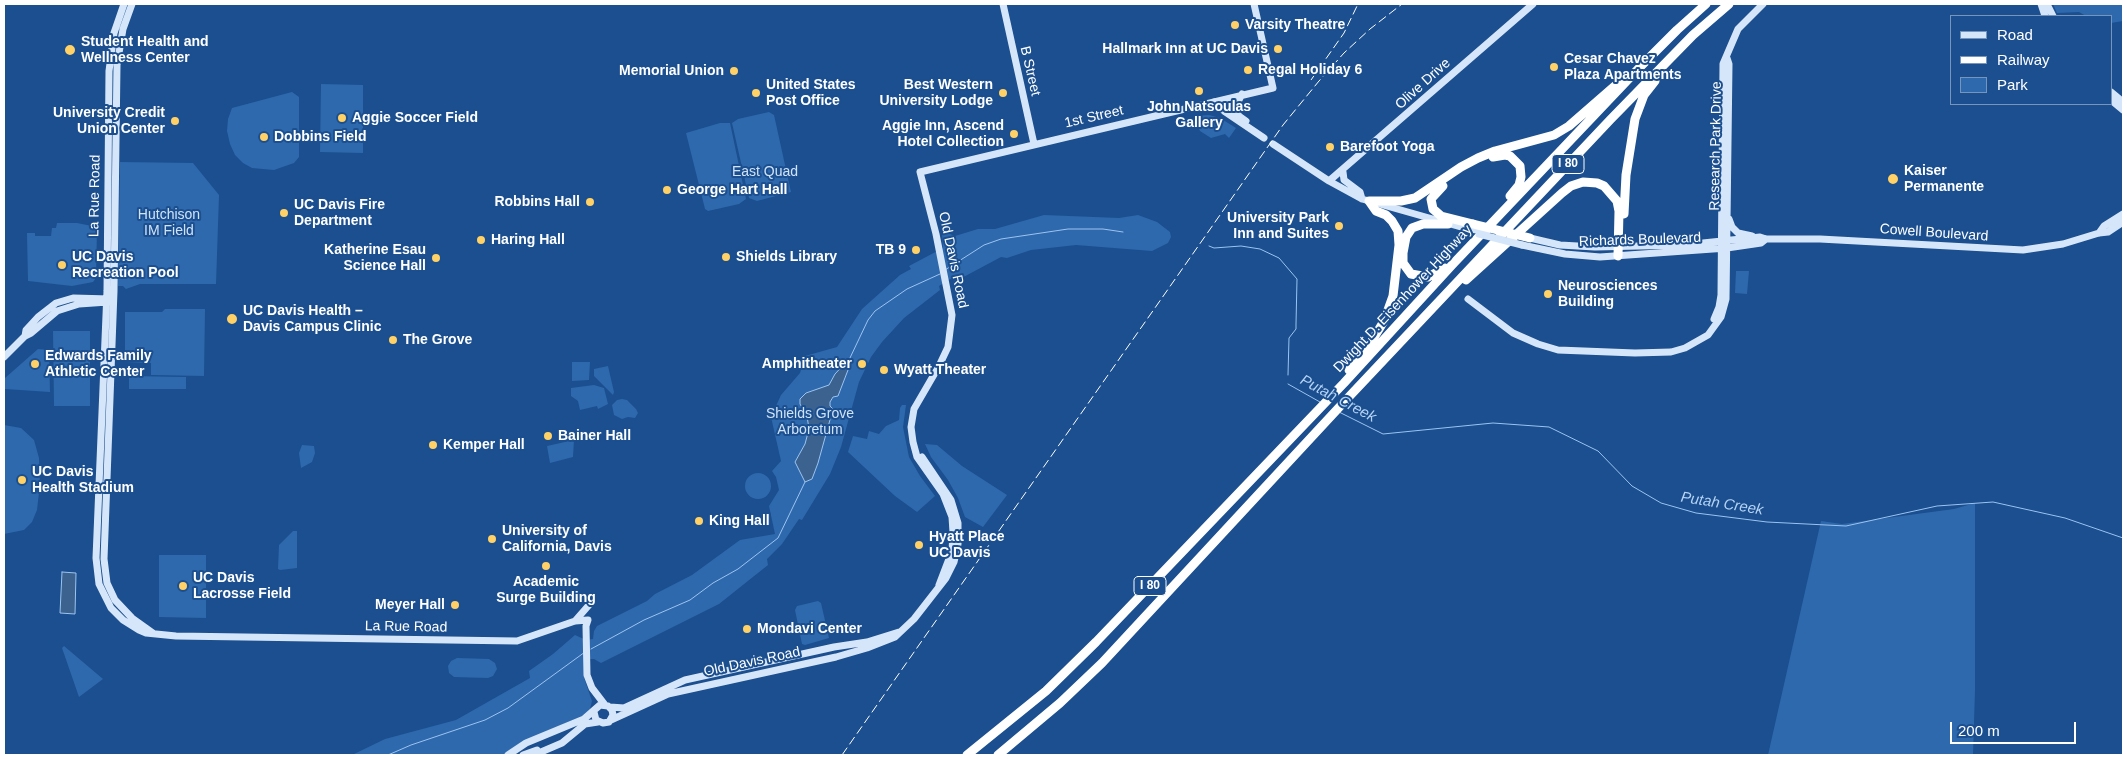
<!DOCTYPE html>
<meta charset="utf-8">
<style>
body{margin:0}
#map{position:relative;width:2127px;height:759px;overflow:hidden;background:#1b4f8f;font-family:Helvetica,sans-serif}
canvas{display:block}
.frame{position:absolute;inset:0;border:5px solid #fff;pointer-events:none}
.legend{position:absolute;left:1950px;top:15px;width:162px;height:90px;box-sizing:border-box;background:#1b4f8f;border:1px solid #7695bc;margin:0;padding:6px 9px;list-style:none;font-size:15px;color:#fff}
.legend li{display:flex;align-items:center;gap:10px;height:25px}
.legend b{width:25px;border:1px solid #7695bc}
.scale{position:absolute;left:1950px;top:722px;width:126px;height:22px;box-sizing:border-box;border:2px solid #fff;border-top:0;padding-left:6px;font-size:15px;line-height:18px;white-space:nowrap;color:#fff;-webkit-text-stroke:4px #1b4f8f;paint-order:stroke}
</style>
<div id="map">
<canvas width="2127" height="759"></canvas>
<div class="frame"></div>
<ul class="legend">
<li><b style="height:6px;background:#d6e6fa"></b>Road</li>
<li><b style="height:6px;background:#fff"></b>Railway</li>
<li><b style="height:14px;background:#2e69ad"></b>Park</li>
</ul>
<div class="scale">200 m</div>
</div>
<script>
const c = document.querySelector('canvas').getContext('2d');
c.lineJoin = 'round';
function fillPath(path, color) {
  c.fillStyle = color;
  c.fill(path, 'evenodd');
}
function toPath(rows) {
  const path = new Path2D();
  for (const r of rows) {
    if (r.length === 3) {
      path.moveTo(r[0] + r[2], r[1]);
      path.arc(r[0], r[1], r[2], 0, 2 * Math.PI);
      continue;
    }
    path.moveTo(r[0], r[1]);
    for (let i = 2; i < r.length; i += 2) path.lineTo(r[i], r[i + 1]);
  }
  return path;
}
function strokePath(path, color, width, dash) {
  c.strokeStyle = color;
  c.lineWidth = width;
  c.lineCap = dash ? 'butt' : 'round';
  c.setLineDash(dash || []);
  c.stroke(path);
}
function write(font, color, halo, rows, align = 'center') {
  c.font = font + ' Helvetica,sans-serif';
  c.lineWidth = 4;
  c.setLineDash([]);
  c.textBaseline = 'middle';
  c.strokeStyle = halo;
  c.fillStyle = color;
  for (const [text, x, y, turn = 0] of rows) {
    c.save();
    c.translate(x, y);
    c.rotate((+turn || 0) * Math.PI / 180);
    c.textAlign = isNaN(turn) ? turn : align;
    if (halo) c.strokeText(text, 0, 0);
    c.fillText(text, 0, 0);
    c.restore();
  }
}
fillPath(toPath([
 [2053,4,2123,4,2123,21,2111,23,2111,16,2086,16,2079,12,2057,13],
 [321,84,363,85,363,153,320,152],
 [292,92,299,97,299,157,294,163,274,170,252,168,243,163,235,155,230,144,227,131,228,119,232,108],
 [769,112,774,115,791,192,757,201,749,198,732,123,738,119],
 [1209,115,1220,118,1236,128,1229,138,1225,134,1211,138,1200,131,1193,116],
 [720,123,730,123,746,199,739,204,708,211,705,209,686,133],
 [120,162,193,163,219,195,216,284,140,284,126,289,123,286,118,286],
 [1044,215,1119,218,1138,215,1157,222,1170,232,1171,237,1168,243,1152,251,1076,245,1031,250,1007,258,1001,257,956,281,950,279,939,286,940,290,904,318,882,342,871,357,859,382,841,447,830,474,802,520,799,519,782,544,767,559,768,565,719,604,601,663,594,659,584,659,584,678,592,701,590,709,582,716,524,741,503,755,352,755,385,739,456,720,530,678,529,671,553,654,575,635,586,640,593,639,594,631,597,626,647,601,655,594,692,575,740,540,775,534,769,506,779,490,776,477,772,471,781,461,771,417,781,395,800,373,805,356,837,347,862,309,900,275,911,269,909,266,943,248,942,234,945,232,955,236,978,229,995,229],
 [57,223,77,223,97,227,96,278,93,282,72,286,28,281,27,233,35,233,35,236,51,236,52,228,56,228],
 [1736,271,1749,271,1747,294,1735,293],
 [165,309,205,309,204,376,151,375,151,363,125,362,125,312,162,312],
 [53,331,90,331,90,406,54,406],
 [38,349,49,350,50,392,5,389,5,378],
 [572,362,590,362,589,380,572,381],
 [608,366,614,392,613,395,594,376,594,369],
 [129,376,186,377,186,389,129,389],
 [594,385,604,388,608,404,598,409,597,406,580,410,578,401,571,396,571,388],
 [622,399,627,400,636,409,638,413,635,418,628,417,622,419,614,415,612,405,617,400],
 [902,405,906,405,903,427,909,457,920,476,935,496,917,512,895,496,848,452,853,436,867,439,869,431,879,434,886,426,899,420,900,408],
 [4,425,21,428,34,440,39,458,40,484,37,510,32,522,24,530,4,534],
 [574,440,573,457,550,463,547,446],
 [925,444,937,445,962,466,1007,495,983,527,965,517,958,498,948,480,931,457],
 [302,445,314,446,315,453,312,462,301,468,299,453],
 [758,486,13],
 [1975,503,1975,690,1973,755,1768,755,1821,521,1842,524,1954,509],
 [293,531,297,531,297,568,280,570,278,569,279,545],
 [159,555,206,555,206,618,159,617],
 [818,601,821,603,829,638,805,645,802,644,795,610,797,606],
 [64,646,103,679,79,697,62,648],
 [457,658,489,659,495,663,497,669,493,676,488,678,454,677,449,673,448,666,451,661]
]), '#2e69ad');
const water = toPath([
 [849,359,848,370,838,396,833,397,830,402,830,406,833,409,818,463,812,479,805,482,795,462,805,444,809,429,807,416,800,404,800,399,806,393,829,385,835,374,849,359],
 [62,572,76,573,75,614,60,613,62,572]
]);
fillPath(water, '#3c6290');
strokePath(water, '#9cc4f0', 1);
strokePath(toPath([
 [1209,246,1214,248,1241,246,1260,249,1279,258,1297,279,1296,324,1296,329,1289,338,1288,375],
 [945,270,984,245,1001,239,1068,229,1103,229,1123,232],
 [849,360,868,320,875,311,907,289,940,274],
 [1288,384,1320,402],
 [1339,412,1383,434,1493,423,1549,427,1598,451,1632,486,1661,503,1696,513,1767,522,1846,526,1937,506,1993,502,2065,518,2123,538],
 [591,649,644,620,690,600,713,583,738,569,778,538,805,482],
 [388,755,411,745,485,720,508,708,585,652]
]), '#9cc4f0', 1);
strokePath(toPath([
 [124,4,114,33,109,71,107,291,96,558,99,584,111,608,123,620,139,630,146,633,176,636,517,641,575,621,588,620,586,626,587,675,592,688,605,705],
 [132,4,123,29,117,65,114,291,104,559,107,583,115,600,132,618,153,633],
 [1003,4,1034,144],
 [2041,4,2045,16],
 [2047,4,2053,16],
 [2111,92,2123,102],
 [1242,94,1238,102,1236,111,1239,116,1246,121],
 [2111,100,2123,110],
 [1214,102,1224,111,1264,138],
 [1273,144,1329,181,1362,199,1468,229],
 [1343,172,1344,180,1360,192,1362,199],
 [1329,181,1533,4],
 [1729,219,1732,227,1738,233,1752,236],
 [2099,233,2104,226,2123,214],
 [1530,238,1560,245,1595,247,1684,245,1760,237,1766,239,1820,239,2023,250,2063,244,2099,233,2108,232,2123,222],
 [1522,245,1565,254,1600,257,1727,248,1761,243,1766,239],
 [1468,299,1513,333,1538,344,1558,350,1635,353,1671,352,1685,348,1708,335,1721,317,1726,299,1729,64,1727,58],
 [1714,319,1719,307,1721,295,1723,64,1738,29,1763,4],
 [25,336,26,330,38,317,56,303,73,298,110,299],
 [4,357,25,336,31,333,57,311,79,304,108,302],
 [939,585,952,551,953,532,952,517,943,494,917,457,913,442,911,427,914,409,939,366,948,347,952,315,936,234,920,172,1273,88,1254,4],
 [575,621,589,605],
 [610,707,624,708,685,680,834,647,867,642,899,632],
 [611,720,668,694,836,657,867,648,895,637,914,619,946,578,954,562,958,544,958,523,951,500,922,457],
 [508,755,526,743,584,719,600,705,608,706,612,710,613,715,609,722,603,723,596,720,594,712],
 [523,755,537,750],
 [534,755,562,743,585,724,598,722]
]), '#d6e6fa', 7);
strokePath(toPath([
 [1493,157,1505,155,1510,156,1520,166,1521,177,1519,185,1510,196],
 [1443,186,1431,199,1433,209,1441,216,1473,224],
 [1369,201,1401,201,1415,198,1461,167,1478,158,1495,151,1554,135,1569,126,1623,79],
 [1624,214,1626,175,1635,119,1644,95,1655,81],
 [1445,268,1428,277,1411,274,1403,263,1403,253,1406,237,1412,228,1423,224,1448,224],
 [1466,280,1562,193,1571,186,1583,182,1597,183,1604,186,1617,201,1619,211,1618,256],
 [1349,370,1370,344,1384,321,1393,296,1399,245,1398,231,1392,221,1386,215,1376,211,1369,201],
 [967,755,1046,691,1096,642,1344,383,1452,265,1640,67,1677,30,1706,4],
 [998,755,1060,703,1102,663,1345,401,1610,120,1693,35,1729,4]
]), '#fff', 9);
strokePath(toPath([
 [1311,80,1344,33,1358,4],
 [842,755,1283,125,1319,81,1344,53,1370,29,1402,4]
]), '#fff', 1, [9, 4]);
strokePath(toPath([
 [1468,229,1487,231],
 [1479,234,1522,245]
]), '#d6e6fa', 7);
strokePath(toPath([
 [1473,224,1530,238]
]), '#fff', 9);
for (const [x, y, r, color] of [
 [1235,25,5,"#ffd166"],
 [1278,49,5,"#ffd166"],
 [70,50,6,"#ffd166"],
 [1554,67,5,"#ffd166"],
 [1248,70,5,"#ffd166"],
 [734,71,5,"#ffd166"],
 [1199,91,5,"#ffd166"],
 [756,93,5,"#ffd166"],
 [1003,93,5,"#ffd166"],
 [342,118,5,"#ffd166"],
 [175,121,5,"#ffd166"],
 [1014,134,5,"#ffd166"],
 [264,137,5,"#ffd166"],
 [1330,147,5,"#ffd166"],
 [1893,179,6,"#ffd166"],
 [667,190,5,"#ffd166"],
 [590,202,5,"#ffd166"],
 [284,213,5,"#ffd166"],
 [1339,226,5,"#ffd166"],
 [481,240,5,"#ffd166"],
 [916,250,5,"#ffd166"],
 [726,257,5,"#ffd166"],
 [436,258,5,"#ffd166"],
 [62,265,5,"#ffd166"],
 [1548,294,5,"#ffd166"],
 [232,319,6,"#ffd166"],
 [393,340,5,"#ffd166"],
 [35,364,5,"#ffd166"],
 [862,364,5,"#ffd166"],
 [884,370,5,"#ffd166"],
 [548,436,5,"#ffd166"],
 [433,445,5,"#ffd166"],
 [22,480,5,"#ffd166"],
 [699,521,5,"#ffd166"],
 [492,539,5,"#ffd166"],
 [919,545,5,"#ffd166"],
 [546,566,5,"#ffd166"],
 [183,586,5,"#ffd166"],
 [455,605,5,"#ffd166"],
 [747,629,5,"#ffd166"]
]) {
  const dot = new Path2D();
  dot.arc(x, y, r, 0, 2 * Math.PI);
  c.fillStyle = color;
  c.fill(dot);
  strokePath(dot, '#1b4f8f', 2);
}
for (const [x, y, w] of [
 [1568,164,32],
 [1150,586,32]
]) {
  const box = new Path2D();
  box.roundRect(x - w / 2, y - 9.5, w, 19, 4);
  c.fillStyle = '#1b4f8f';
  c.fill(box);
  strokePath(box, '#fff', 1);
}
write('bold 12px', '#fff', null, [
 ["I 80",1568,164],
 ["I 80",1150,586]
]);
write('bold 14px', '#fff', '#1b4f8f', [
 ["Varsity Theatre",1245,25],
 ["Student Health and",81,42],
 ["Wellness Center",81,58],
 ["Hallmark Inn at UC Davis",1268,49,"right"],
 ["Cesar Chavez",1564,59],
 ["Plaza Apartments",1564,75],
 ["Regal Holiday 6",1258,70],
 ["Memorial Union",724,71,"right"],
 ["United States",766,85],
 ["Post Office",766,101],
 ["Best Western",993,85,"right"],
 ["University Lodge",993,101,"right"],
 ["John Natsoulas",1199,107,"center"],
 ["Gallery",1199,123,"center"],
 ["University Credit",165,113,"right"],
 ["Union Center",165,129,"right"],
 ["Aggie Soccer Field",352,118],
 ["Aggie Inn, Ascend",1004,126,"right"],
 ["Hotel Collection",1004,142,"right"],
 ["Dobbins Field",274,137],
 ["Barefoot Yoga",1340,147],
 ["Kaiser",1904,171],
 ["Permanente",1904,187],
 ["George Hart Hall",677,190],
 ["Robbins Hall",580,202,"right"],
 ["UC Davis Fire",294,205],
 ["Department",294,221],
 ["University Park",1329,218,"right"],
 ["Inn and Suites",1329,234,"right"],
 ["Haring Hall",491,240],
 ["Katherine Esau",426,250,"right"],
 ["Science Hall",426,266,"right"],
 ["TB 9",906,250,"right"],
 ["UC Davis",72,257],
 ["Recreation Pool",72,273],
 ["Shields Library",736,257],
 ["Neurosciences",1558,286],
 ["Building",1558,302],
 ["UC Davis Health –",243,311],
 ["Davis Campus Clinic",243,327],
 ["The Grove",403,340],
 ["Edwards Family",45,356],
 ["Athletic Center",45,372],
 ["Amphitheater",852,364,"right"],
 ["Wyatt Theater",894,370],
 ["Bainer Hall",558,436],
 ["Kemper Hall",443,445],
 ["UC Davis",32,472],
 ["Health Stadium",32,488],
 ["King Hall",709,521],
 ["University of",502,531],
 ["California, Davis",502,547],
 ["Hyatt Place",929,537],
 ["UC Davis",929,553],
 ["UC Davis",193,578],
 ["Lacrosse Field",193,594],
 ["Academic",546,582,"center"],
 ["Surge Building",546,598,"center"],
 ["Meyer Hall",445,605,"right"],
 ["Mondavi Center",757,629]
], 'left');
write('14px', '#fff', '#1b4f8f', [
 ["B Street",1030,71,77],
 ["Olive Drive",1423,84,-42],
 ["1st Street",1094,117,-13],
 ["Research Park Drive",1716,146,-89],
 ["La Rue Road",95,196,-89],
 ["Cowell Boulevard",1934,233,4],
 ["Richards Boulevard",1640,240,-2],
 ["Old Davis Road",953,260,78],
 ["Dwight D. Eisenhower Highway",1403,299,-47],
 ["La Rue Road",406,627,1],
 ["Old Davis Road",752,662,-12]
]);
write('14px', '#cfe3fa', '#1b4f8f', [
 ["East Quad",765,172],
 ["Hutchison",169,215],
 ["IM Field",169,231],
 ["Shields Grove",810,414],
 ["Arboretum",810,430]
]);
write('italic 15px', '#b5d3f5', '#1b4f8f', [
 ["Putah Creek",1338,399,28],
 ["Putah Creek",1722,504,9]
]);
</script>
